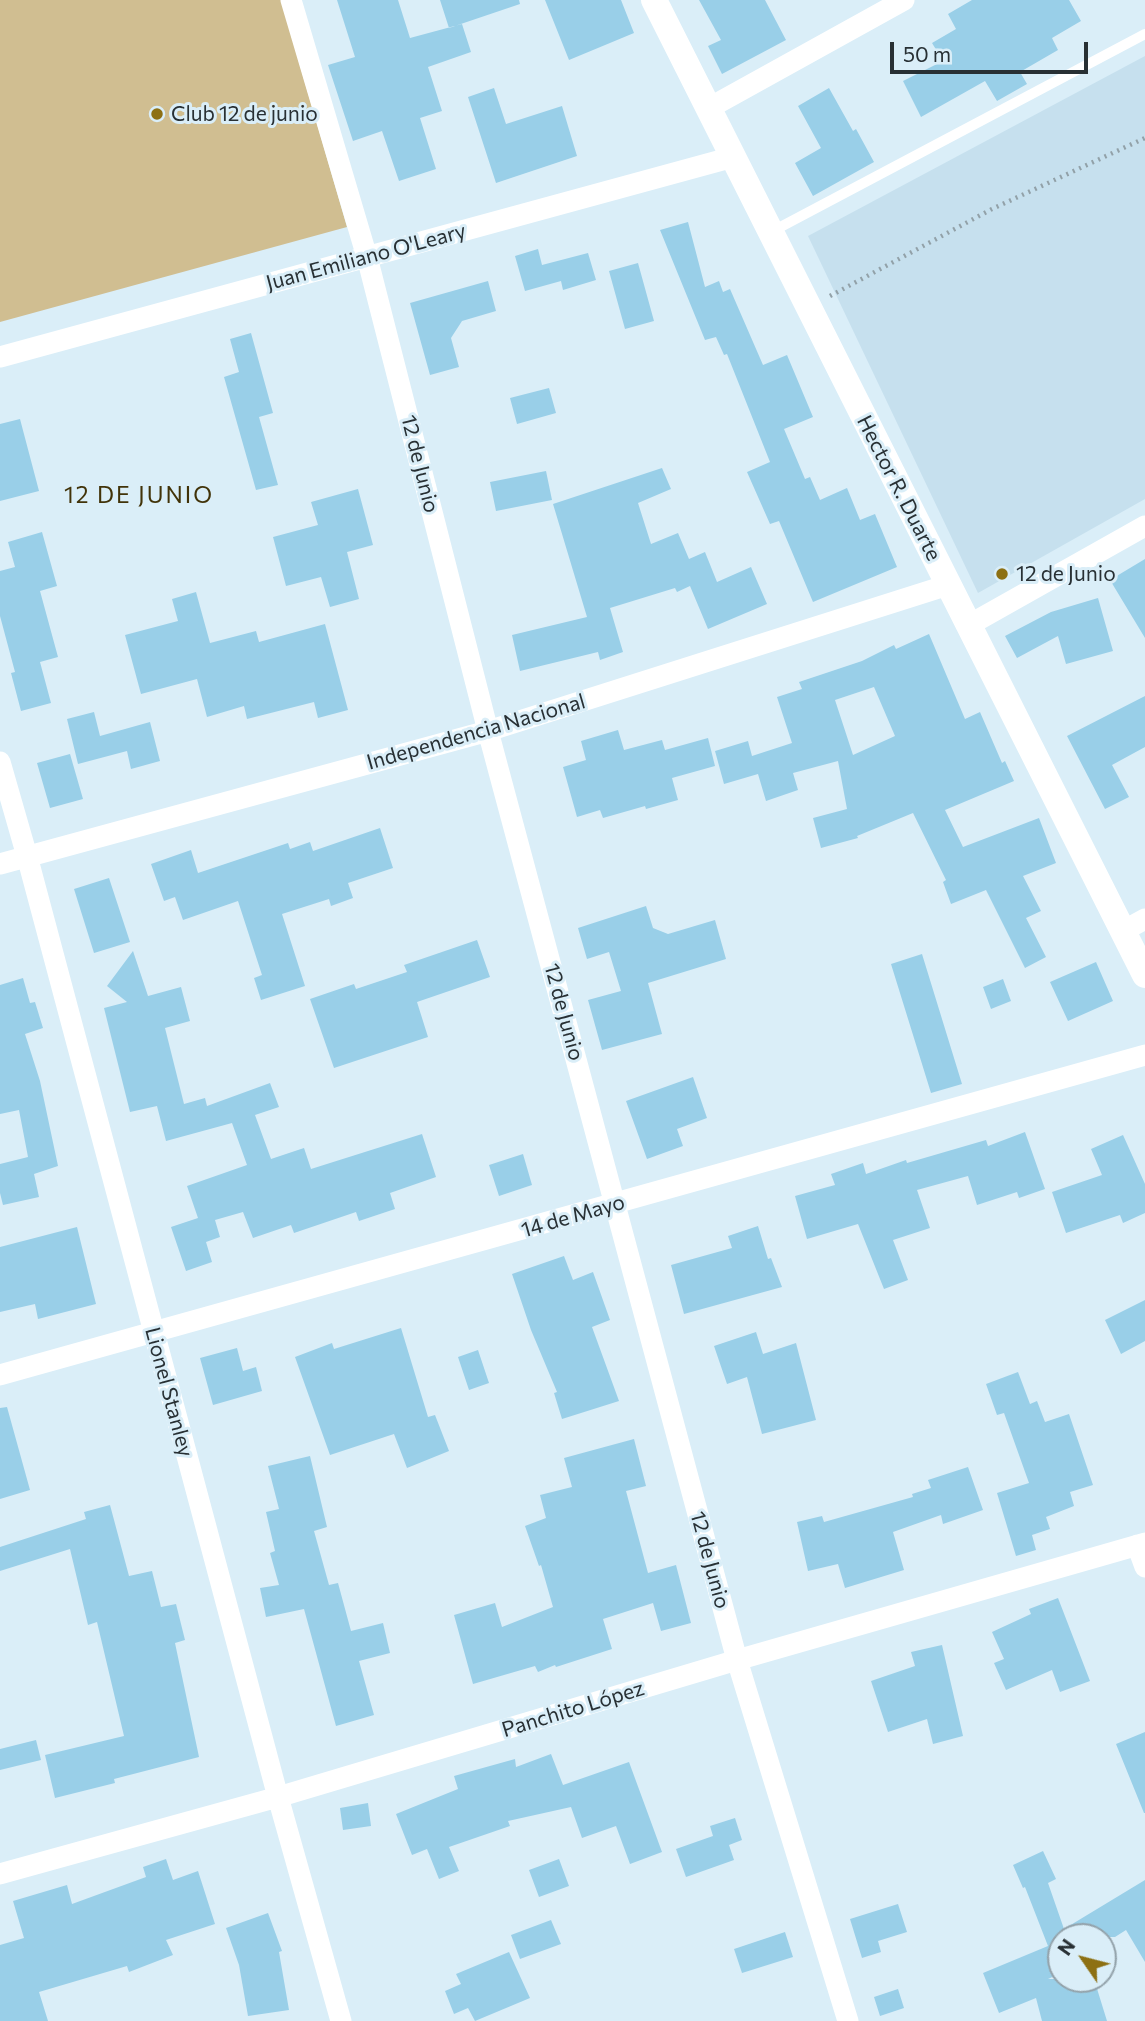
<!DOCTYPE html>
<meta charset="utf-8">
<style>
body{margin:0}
#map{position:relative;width:1145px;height:2021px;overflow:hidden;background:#daeef8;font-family:Commissioner,sans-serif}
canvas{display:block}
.north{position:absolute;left:1047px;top:1923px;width:70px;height:70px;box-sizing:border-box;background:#daeef8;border:2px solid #93a2aa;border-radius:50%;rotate:305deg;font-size:19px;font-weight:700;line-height:28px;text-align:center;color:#283034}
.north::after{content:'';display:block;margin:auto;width:24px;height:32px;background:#8d7013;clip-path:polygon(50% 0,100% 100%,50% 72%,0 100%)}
.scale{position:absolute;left:890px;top:42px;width:198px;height:32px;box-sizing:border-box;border:4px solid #283034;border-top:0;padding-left:9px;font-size:21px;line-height:24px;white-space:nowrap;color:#283034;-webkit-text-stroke:5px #daeef8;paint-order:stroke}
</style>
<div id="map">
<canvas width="1145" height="2021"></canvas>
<div class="north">N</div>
<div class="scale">50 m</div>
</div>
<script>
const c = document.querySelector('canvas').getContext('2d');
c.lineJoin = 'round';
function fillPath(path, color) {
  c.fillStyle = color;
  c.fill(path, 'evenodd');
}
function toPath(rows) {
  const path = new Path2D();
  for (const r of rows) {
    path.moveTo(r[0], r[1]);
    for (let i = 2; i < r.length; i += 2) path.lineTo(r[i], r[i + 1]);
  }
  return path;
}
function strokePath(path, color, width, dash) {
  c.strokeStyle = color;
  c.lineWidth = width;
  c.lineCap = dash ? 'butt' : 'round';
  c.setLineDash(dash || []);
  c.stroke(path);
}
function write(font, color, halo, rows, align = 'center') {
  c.font = font + ' Commissioner,sans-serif';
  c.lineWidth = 6;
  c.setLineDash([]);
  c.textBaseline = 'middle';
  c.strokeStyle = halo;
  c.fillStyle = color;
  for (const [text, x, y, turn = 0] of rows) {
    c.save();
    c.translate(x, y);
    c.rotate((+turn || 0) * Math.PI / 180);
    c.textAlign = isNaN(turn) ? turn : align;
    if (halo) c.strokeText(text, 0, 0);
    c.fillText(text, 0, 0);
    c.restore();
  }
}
fillPath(toPath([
 [1145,56,1145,499,978,593,808,236]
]), '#c6e0ee');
fillPath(toPath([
 [0,0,281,0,347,227,0,322]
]), '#d0be91');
fillPath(toPath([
 [337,0,398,0,410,38,462,24,471,52,428,67,442,111,420,118,436,169,399,181,382,131,353,141,328,65,355,57],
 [440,0,519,0,520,4,449,28],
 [545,0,621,0,634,33,569,60],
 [699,0,765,0,786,40,722,74,708,46,721,40],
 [972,0,1069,0,1081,21,1052,38,1058,50,1020,72,1027,84,997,101,985,81,921,117,903,81,943,61,932,43,956,29,948,14],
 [494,88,506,124,562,106,577,156,496,183,468,97],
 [829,88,853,131,856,129,874,162,813,196,795,163,821,148,798,106],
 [688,222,705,287,719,281,723,292,730,289,763,365,787,355,813,417,784,429,805,479,810,477,820,500,847,488,860,520,875,514,897,567,813,602,779,521,770,524,747,472,770,462,727,354,724,355,716,337,705,340,660,230],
 [538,249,542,265,588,253,596,280,563,290,561,281,525,291,515,256],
 [638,263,654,321,625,329,609,271],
 [488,281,496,311,462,321,451,338,459,367,430,375,410,303],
 [251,333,273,413,259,417,278,485,256,490,224,377,239,372,230,339],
 [549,388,556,413,517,424,510,398],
 [20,419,39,491,0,501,0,424],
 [662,468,671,489,638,503,651,544,678,533,689,559,705,552,717,582,751,567,767,604,708,629,690,586,677,592,675,588,610,608,623,652,600,660,598,652,520,671,512,635,587,617,553,504],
 [546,471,552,500,496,511,490,482],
 [358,489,373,545,347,552,359,599,330,607,321,577,286,586,273,537,318,525,311,502],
 [42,532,57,586,40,591,58,657,40,662,51,703,21,711,11,673,15,672,0,616,0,571,15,567,8,542],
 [1145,559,1145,638,1110,580],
 [196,592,210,643,256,631,259,642,325,624,348,710,318,718,314,702,247,719,244,706,207,717,197,679,141,694,125,635,178,621,172,599],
 [1098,598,1113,651,1066,664,1058,636,1017,658,1005,636,1051,612],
 [929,634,965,719,980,712,1002,763,1005,761,1014,781,945,810,963,847,1039,818,1056,863,1023,876,1041,911,1026,918,1046,957,1025,968,986,890,951,904,943,882,946,880,913,813,857,836,858,838,821,848,813,818,847,809,838,761,793,773,798,790,766,801,758,774,724,784,715,751,748,741,752,756,792,743,777,697,802,689,799,682,862,661,894,645,896,649],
 [874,687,895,736,853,755,835,700],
 [1145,696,1145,747,1112,765,1129,797,1105,809,1067,736],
 [94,712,100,736,150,722,160,761,131,769,127,751,78,764,67,719],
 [618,730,624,750,662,740,665,750,708,738,715,766,672,778,678,800,646,809,645,806,603,818,600,810,577,817,563,767,586,760,581,741],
 [70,754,83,799,50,808,37,763],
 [380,828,393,868,348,883,353,898,331,906,329,899,282,914,305,986,261,1000,254,978,262,975,238,901,183,920,175,897,164,901,151,864,191,850,198,873,288,843,290,849,310,842,313,851],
 [109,878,130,942,94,953,74,889],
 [646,906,653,928,668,934,715,920,726,959,648,983,662,1034,602,1050,588,1000,621,991,609,952,587,959,578,928],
 [477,940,490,977,417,1002,428,1037,334,1068,310,999,354,984,356,989,407,972,404,965],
 [133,951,148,996,181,987,190,1021,165,1028,184,1104,205,1098,207,1106,270,1083,279,1107,255,1115,271,1159,304,1148,311,1169,422,1134,436,1177,390,1193,395,1209,359,1221,356,1212,294,1233,291,1225,253,1238,243,1212,215,1220,220,1237,206,1242,212,1262,186,1271,171,1227,198,1218,187,1186,247,1165,232,1123,166,1141,157,1106,130,1112,104,1008,127,1002,107,986],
 [922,954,962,1084,931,1093,891,964],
 [1096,962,1113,1001,1068,1021,1050,982],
 [23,978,30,1003,35,1002,43,1028,25,1034,40,1081,58,1166,34,1174,39,1197,3,1205,0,1193,0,1164,28,1157,19,1110,0,1114,0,985],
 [1003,979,1011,1001,991,1009,983,987],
 [693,1077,707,1118,677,1129,683,1146,647,1159,626,1101],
 [1025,1132,1045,1189,1019,1198,1017,1192,977,1205,968,1176,917,1190,930,1228,893,1240,908,1280,884,1289,858,1224,807,1239,795,1196,835,1185,831,1174,863,1163,866,1174,906,1160,907,1163,986,1140,988,1146],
 [1123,1135,1145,1184,1145,1213,1123,1223,1120,1215,1066,1233,1052,1192,1102,1175,1091,1149],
 [523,1154,532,1185,499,1196,489,1165],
 [758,1226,768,1259,771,1258,782,1287,684,1314,671,1265,732,1248,728,1236],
 [77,1227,96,1304,38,1319,35,1304,0,1312,0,1247],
 [564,1256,573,1280,593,1272,610,1320,592,1327,619,1401,562,1419,554,1393,557,1392,531,1330,512,1274],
 [1145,1300,1145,1341,1121,1354,1105,1320],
 [401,1328,428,1417,435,1415,449,1451,407,1468,394,1434,330,1455,295,1357,332,1343,334,1349],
 [756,1332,763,1354,796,1343,816,1420,762,1434,747,1377,727,1384,714,1346],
 [237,1348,243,1371,256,1367,262,1391,213,1405,200,1358],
 [478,1350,489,1383,469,1390,458,1357],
 [1018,1372,1030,1404,1037,1401,1045,1422,1069,1414,1093,1485,1070,1492,1074,1506,1046,1517,1050,1529,1032,1535,1036,1550,1016,1556,997,1493,1029,1483,1004,1413,997,1415,986,1384],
 [7,1407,30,1490,0,1499,0,1408],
 [634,1439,646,1486,626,1491,648,1573,676,1565,691,1623,661,1631,653,1603,603,1619,612,1649,556,1667,555,1665,538,1672,535,1666,473,1684,454,1615,495,1603,502,1627,553,1607,541,1565,539,1566,525,1526,546,1518,540,1495,572,1487,564,1458],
 [310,1456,327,1527,314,1531,329,1585,338,1583,351,1631,383,1623,390,1653,359,1661,374,1715,336,1726,304,1609,266,1617,260,1588,279,1585,270,1553,275,1551,266,1512,279,1509,268,1466],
 [968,1467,983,1510,943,1524,941,1515,893,1532,904,1570,845,1588,838,1564,808,1571,797,1522,822,1516,824,1522,913,1497,912,1494,931,1488,928,1480],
 [110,1505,129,1576,152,1571,161,1607,176,1604,185,1640,175,1643,199,1757,114,1779,115,1783,55,1798,45,1755,124,1736,97,1622,88,1625,70,1549,0,1571,0,1547,86,1519,84,1512],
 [1058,1598,1090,1681,1060,1692,1052,1670,1006,1690,994,1663,1004,1659,992,1632,1031,1614,1029,1609],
 [942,1645,963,1736,933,1744,927,1719,888,1732,871,1681,915,1666,911,1652],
 [1145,1732,1145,1813,1144,1813,1116,1744],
 [36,1740,41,1760,0,1770,0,1749],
 [551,1754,563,1785,629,1762,662,1852,630,1864,616,1826,582,1838,571,1807,508,1821,510,1826,449,1847,459,1871,439,1879,427,1849,412,1855,396,1814,458,1789,454,1776,515,1759,516,1767],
 [368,1803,371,1826,343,1830,340,1808],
 [735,1818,742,1840,729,1845,734,1860,686,1877,676,1849,713,1836,710,1826],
 [1043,1851,1056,1879,1048,1883,1064,1929,1145,1880,1145,1962,1126,1930,1115,1937,1061,1937,1061,1973,1048,1979,1094,1979,1107,2021,1042,2021,1036,1998,999,2013,983,1973,1048,1946,1025,1887,1023,1888,1013,1865],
 [166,1859,173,1880,198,1871,215,1924,166,1940,173,1955,129,1972,127,1966,39,1992,48,2021,0,2021,0,1945,24,1938,13,1901,67,1885,72,1904,146,1877,143,1867],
 [559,1859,569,1886,539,1897,529,1870],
 [898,1904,907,1932,878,1941,881,1952,862,1958,850,1919],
 [268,1913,282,1951,279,1952,289,2010,248,2016,239,1965,226,1928],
 [551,1920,561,1944,520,1959,511,1935],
 [785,1932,793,1957,742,1973,734,1949],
 [509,1952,530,1998,475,2021,468,2008,454,2014,445,1991,461,1984,456,1974],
 [898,1989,904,2008,880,2016,874,1997]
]), '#99cfe8');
strokePath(toPath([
 [830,296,992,209,1145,138]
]), '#92a1a8', 4.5, [2, 5]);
strokePath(toPath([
 [771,232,1145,34]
]), '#fff', 10);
strokePath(toPath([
 [291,0,367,257,488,731,737,1660,848,2021],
 [709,108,904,0],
 [0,357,733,157],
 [969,625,1145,526],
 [0,762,27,856,278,1797,341,2021],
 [0,864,488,731,948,585],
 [1123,931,1145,919],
 [0,1375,1145,1055],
 [1137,1545,1145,1567],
 [0,1874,278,1797,737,1660,1145,1543]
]), '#fff', 21);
strokePath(toPath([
 [654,0,1145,975]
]), '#fff', 26);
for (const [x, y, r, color] of [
 [157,114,7,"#8d7013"],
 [1002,574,7,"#8d7013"]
]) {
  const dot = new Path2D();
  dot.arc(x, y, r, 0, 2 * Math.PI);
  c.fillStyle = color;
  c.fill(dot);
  strokePath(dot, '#daeef8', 2.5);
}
write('21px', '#283034', '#daeef8', [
 ["Club 12 de junio",171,114],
 ["12 de Junio",1016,574]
], 'left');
write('21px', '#283034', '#daeef8', [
 ["Juan Emiliano O'Leary",366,257,-15],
 ["12 de Junio",420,464,76],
 ["Hector R. Duarte",899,488,63],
 ["Independencia Nacional",476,732,-16],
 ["12 de Junio",564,1012,75],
 ["14 de Mayo",573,1216,-16],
 ["Lionel Stanley",169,1392,75],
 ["12 de Junio",710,1560,75],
 ["Panchito López",573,1709,-17]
]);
c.letterSpacing = '2px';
write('23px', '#413309', '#daeef8', [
 ["12 DE JUNIO",139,495]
]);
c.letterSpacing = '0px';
</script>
